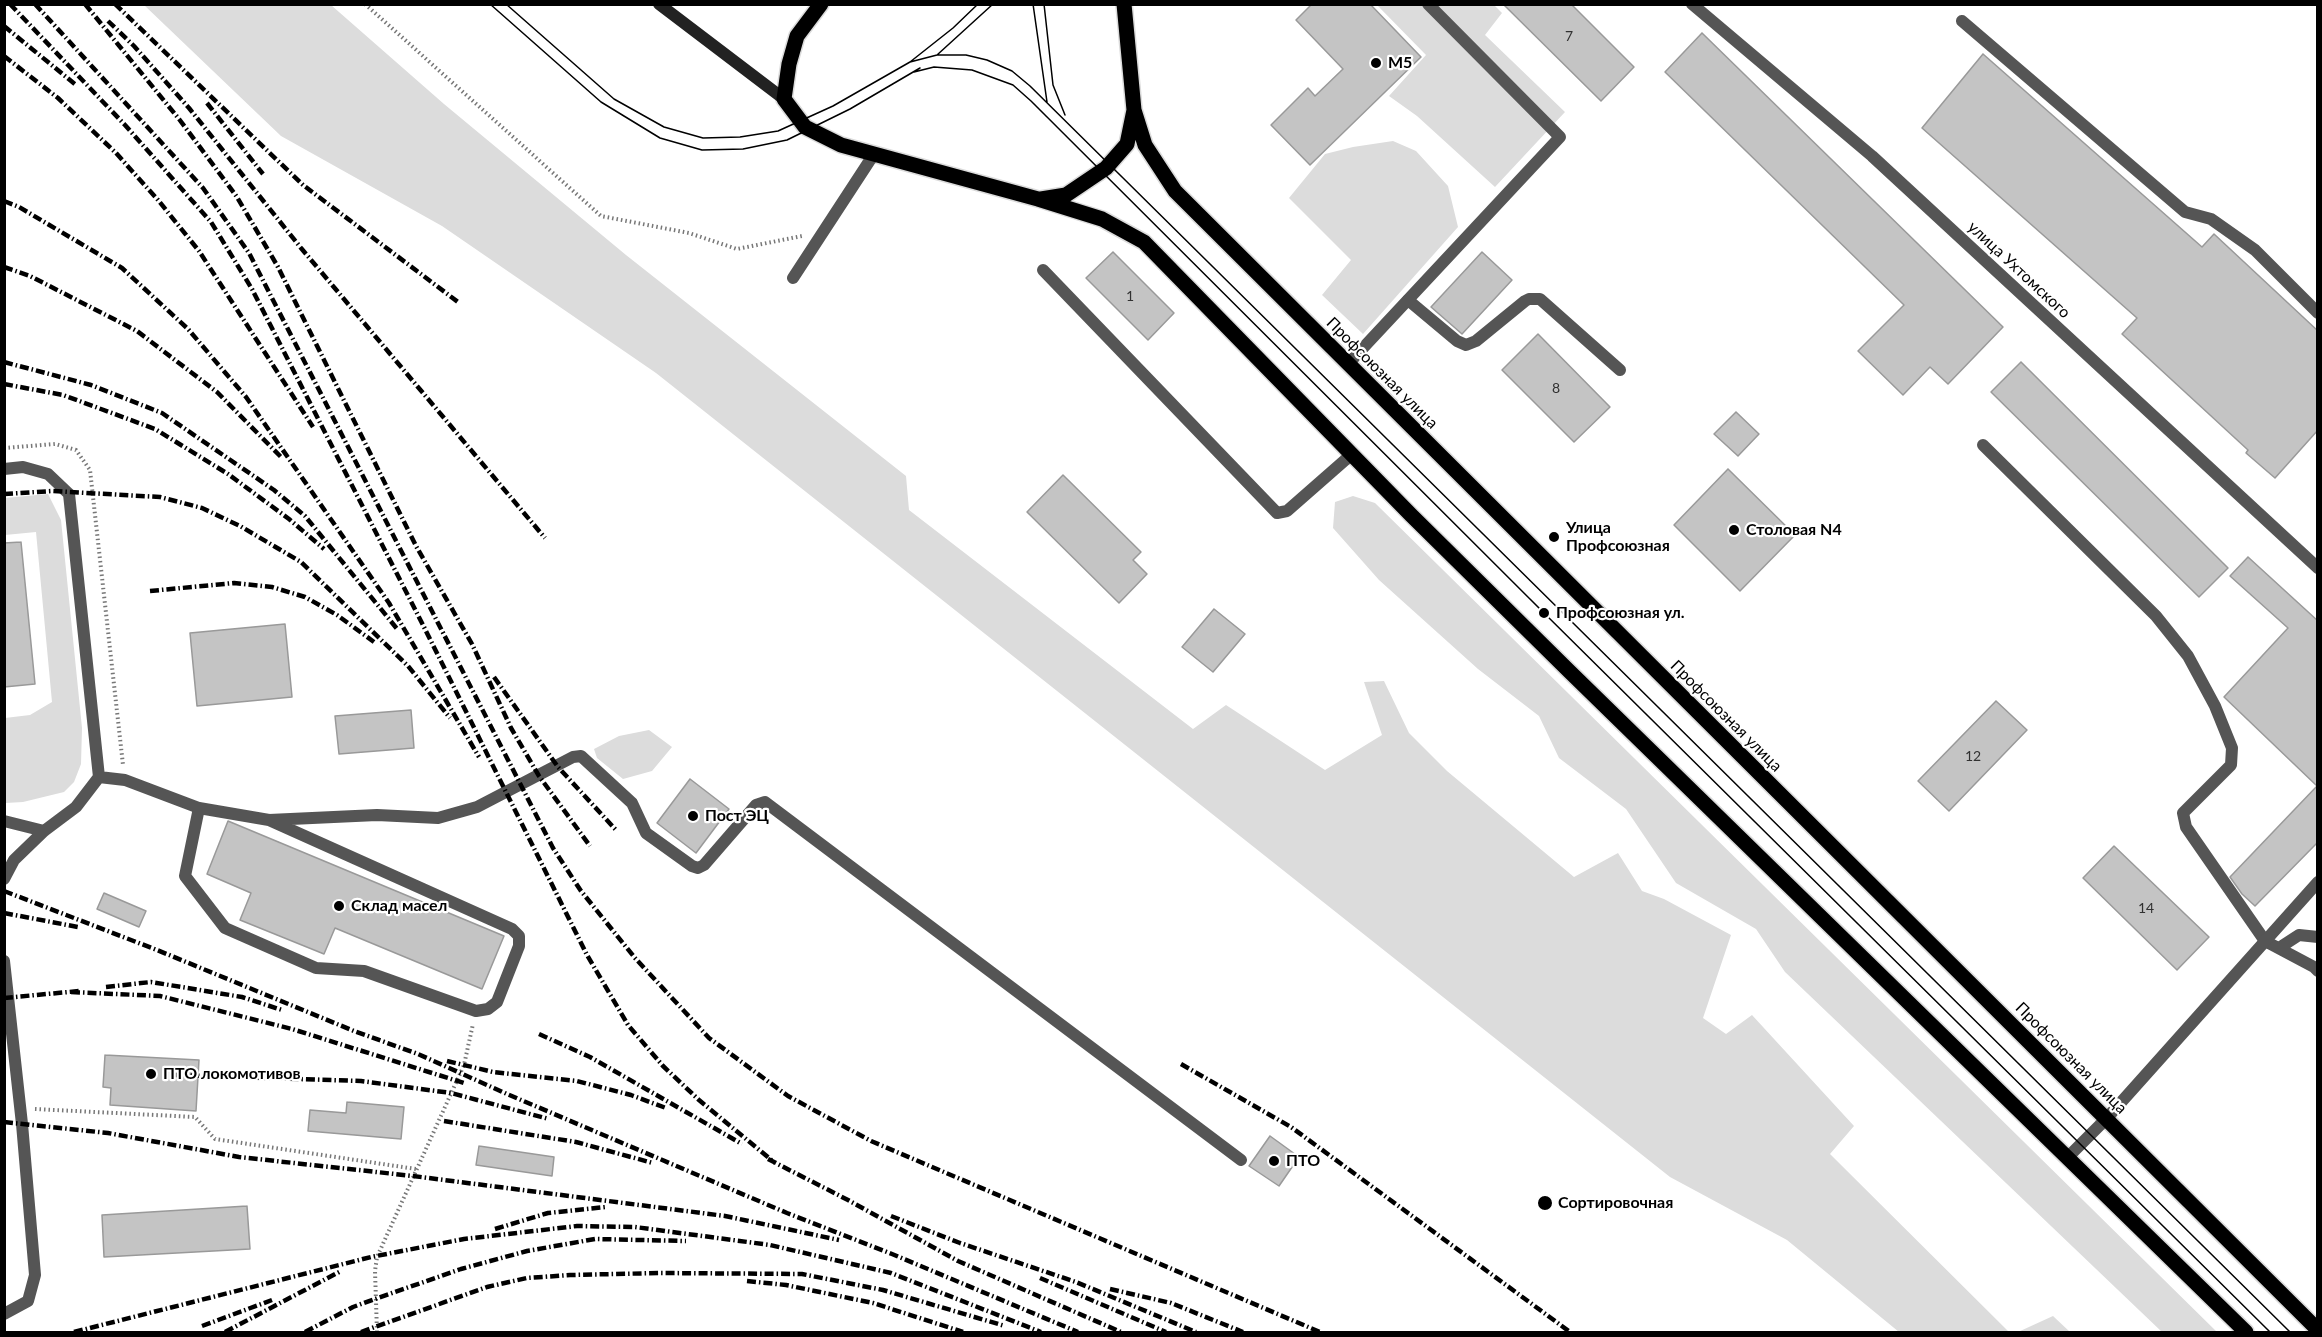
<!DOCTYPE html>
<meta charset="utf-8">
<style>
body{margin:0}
#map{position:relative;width:2322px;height:1337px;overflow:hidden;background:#fff;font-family:Lato,sans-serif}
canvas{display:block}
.frame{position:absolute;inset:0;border:6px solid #000;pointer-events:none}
</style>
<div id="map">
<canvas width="2322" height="1337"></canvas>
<div class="frame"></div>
</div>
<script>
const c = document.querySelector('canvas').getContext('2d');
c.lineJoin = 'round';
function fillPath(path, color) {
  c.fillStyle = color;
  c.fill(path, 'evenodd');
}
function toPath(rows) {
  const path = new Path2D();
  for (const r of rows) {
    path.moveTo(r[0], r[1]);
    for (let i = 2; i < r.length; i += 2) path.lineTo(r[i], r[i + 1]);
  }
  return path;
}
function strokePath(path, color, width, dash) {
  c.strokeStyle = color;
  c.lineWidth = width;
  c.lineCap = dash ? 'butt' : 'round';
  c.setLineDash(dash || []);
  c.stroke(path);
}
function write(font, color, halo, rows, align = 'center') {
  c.font = font + ' Lato,sans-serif';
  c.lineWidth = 4.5;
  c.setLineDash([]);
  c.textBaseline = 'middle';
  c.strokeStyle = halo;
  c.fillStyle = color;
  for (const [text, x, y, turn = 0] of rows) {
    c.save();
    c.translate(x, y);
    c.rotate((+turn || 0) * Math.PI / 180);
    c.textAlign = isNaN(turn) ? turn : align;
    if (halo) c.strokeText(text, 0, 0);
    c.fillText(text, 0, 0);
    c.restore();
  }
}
fillPath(toPath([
 [144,5,331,5,444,104,626,255,906,476,909,510,1193,729,1226,705,1325,770,1382,735,1364,682,1384,681,1409,733,1447,771,1574,877,1618,853,1642,891,1664,899,1731,935,1703,1018,1726,1034,1752,1015,1854,1126,1830,1154,2009,1332,1899,1332,1787,1240,1670,1177,656,373,442,226,281,136],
 [1377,5,1494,5,1502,13,1485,35,1565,112,1495,187,1417,116,1389,96,1426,55],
 [1393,141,1416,151,1448,186,1458,227,1363,334,1322,295,1351,260,1289,198,1325,154,1353,147],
 [48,494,61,520,82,728,81,764,74,782,64,792,23,802,5,803,5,718,30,715,52,702,36,532,5,535,5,498],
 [1353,496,1375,503,2217,1332,2162,1332,1785,972,1756,929,1676,883,1626,809,1559,758,1539,716,1478,669,1379,580,1333,528,1335,502],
 [649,730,672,747,652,771,623,779,597,758,594,749,619,736],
 [2053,1316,2070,1332,2018,1332]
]), '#dcdcdc');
const building = toPath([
 [1312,4,1370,4,1421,57,1310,165,1271,125,1308,88,1315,96,1343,69,1296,20,1312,4],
 [1503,4,1571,4,1634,67,1601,101,1503,4],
 [1702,33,2003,327,1948,384,1930,367,1903,395,1858,351,1904,305,1665,72,1702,33],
 [1983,54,2202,247,2214,234,2318,331,2318,430,2275,478,2246,453,2248,450,2122,334,2137,318,1922,128,1983,54],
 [1113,252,1174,313,1148,340,1086,278,1113,252],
 [1482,252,1512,280,1462,334,1431,307,1482,252],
 [1538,334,1610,407,1574,442,1502,370,1538,334],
 [2021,362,2228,568,2199,597,1991,392,2021,362],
 [1736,412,1759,434,1738,456,1714,434,1736,412],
 [1728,469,1795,535,1740,591,1674,525,1728,469],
 [1063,475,1141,552,1133,560,1147,574,1119,603,1027,512,1063,475],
 [21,542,35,684,4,687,4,543,21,542],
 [2248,557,2318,621,2318,842,2255,906,2242,894,2230,877,2317,786,2224,697,2288,628,2230,576,2248,557],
 [1214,609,1245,634,1213,672,1182,647,1214,609],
 [285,624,292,697,197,706,190,633,285,624],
 [1996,701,2027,730,1949,811,1918,781,1996,701],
 [411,710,414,748,339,754,335,716,411,710],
 [690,779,729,809,696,853,657,823,690,779],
 [228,821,504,936,482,989,335,928,324,954,240,920,251,893,207,874,228,821],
 [2114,846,2209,937,2177,970,2083,878,2114,846],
 [104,893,146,911,139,927,97,909,104,893],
 [105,1055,199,1060,196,1111,110,1105,111,1088,103,1087,105,1055],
 [347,1102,404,1107,401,1139,308,1131,310,1110,346,1113,347,1102],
 [1270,1136,1299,1157,1279,1186,1249,1166,1270,1136],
 [479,1146,554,1157,552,1176,476,1165,479,1146],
 [247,1206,250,1249,104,1257,102,1215,247,1206]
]);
fillPath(building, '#c4c4c4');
strokePath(building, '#999', 1.5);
const primary = toPath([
 [821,4,797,36,789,64,784,99,805,127,841,145,1038,199,1102,219,1144,242,1411,515,1569,671,2246,1332],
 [1134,110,1145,145,1175,191,2318,1330],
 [1041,199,1066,195,1106,168,1127,144,1134,110,1124,4]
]);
strokePath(primary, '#dbdbdb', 18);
strokePath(toPath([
 [365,4,601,216,689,233,737,249,802,236],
 [4,448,55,444,76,450,90,470,123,765],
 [35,1109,195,1117,215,1139,416,1169],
 [377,1332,375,1271,377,1257,464,1065,473,1024]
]), '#777', 4, [1.5, 3]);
strokePath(toPath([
 [1962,21,2185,212,2211,219,2255,250,2318,313],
 [1043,270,1277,513,1287,511,1352,454],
 [793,278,874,154],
 [1408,300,1457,341,1466,345,1476,341,1525,301,1529,299,1540,299,1620,370],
 [1983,445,2156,616,2188,656,2215,706,2232,748,2231,765,2183,813,2186,827,2265,941,2314,967,2318,971],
 [4,469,23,467,48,474,69,494,99,777,76,807,44,831,14,860,4,879],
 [99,777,125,780,199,808,185,876,225,928,316,968,364,971,476,1011,488,1009,497,1002,519,946,519,936,512,929,269,820,199,808],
 [269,820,377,815,438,818,477,807,573,757,581,756,632,803,646,833,692,866,698,868,704,865,756,805,765,802,1241,1160],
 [4,821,44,831],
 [2279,948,2299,935,2318,937],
 [4,961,22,1124,35,1275,28,1301,4,1314]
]), '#555', 12);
strokePath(toPath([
 [1692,4,1872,156,2318,568],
 [1348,364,1560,137,1428,4],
 [2068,1157,2107,1118,2318,882]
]), '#555', 12);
strokePath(toPath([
 [659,4,784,99]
]), '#222', 12);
strokePath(primary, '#000', 15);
strokePath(toPath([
 [490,4,601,102,660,138,702,150,743,149,787,140,850,109,920,68],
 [506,4,614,99,664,127,703,138,740,137,778,131,833,106,910,62,953,28,978,4],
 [1033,4,1047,102],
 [1044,4,1053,85,1065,115],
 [937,55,993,4],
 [910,62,937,55,966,55,987,60,1012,71,1030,86,2290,1332],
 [914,72,934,67,972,70,1013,85,1031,101,1544,613,2270,1332]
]), '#000', 1.5);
strokePath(toPath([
 [10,4,125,125,211,222,252,289,424,627,587,955,628,1025,663,1066,699,1100,775,1163],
 [35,4,203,188,249,253,553,848,581,891,635,958,709,1038,788,1096,871,1141,1320,1332],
 [85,4,179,119,237,197,278,267,416,546,472,644,511,728,539,776,590,846],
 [115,4,303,185,458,302],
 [108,21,134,46,189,108,301,248,545,538],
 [4,26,76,85],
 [4,56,58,98,116,153,158,200,199,251,313,427],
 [207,103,263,174],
 [4,201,19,207,122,268,188,329,246,397,389,603,479,757],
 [4,267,30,276,137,331,217,392,281,457],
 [4,362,91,385,162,413,274,490,305,516,398,630],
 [4,384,63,395,155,429,228,474,289,519,324,549],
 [4,494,52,491,160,497,202,508,240,526,301,562,408,666,450,718],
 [150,591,234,583,272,587,305,597,337,615,374,642],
 [494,677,558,767,616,830],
 [4,891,157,950,354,1031,418,1054,507,1094,787,1213,892,1254,1078,1332],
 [4,913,78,927],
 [106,987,151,982,242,997,282,1010],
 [71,992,160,996,292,1029,464,1083],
 [4,998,79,991],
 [539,1034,590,1057,742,1144],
 [447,1061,493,1072,577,1081,631,1095,666,1108],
 [1181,1064,1291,1127,1570,1332],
 [174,1075,361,1081,451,1093,549,1119],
 [444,1121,576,1142,653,1163],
 [4,1122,108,1133,239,1157,413,1176,725,1216,839,1240],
 [768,1159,848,1200,958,1261,1121,1332],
 [891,1216,960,1243,1076,1282,1196,1332],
 [495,1229,548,1213,606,1207],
 [1040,1278,1166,1332],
 [747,1281,786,1285,873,1303,963,1332],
 [1110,1289,1171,1303,1243,1332],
 [202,1326,272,1300],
 [74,1332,371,1257,464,1239,577,1226,635,1227,770,1245,891,1273,1041,1332],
 [225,1332,341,1271],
 [305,1332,353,1307,375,1299,461,1269,527,1251,595,1239,686,1241],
 [361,1332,487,1287,527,1278,570,1275,661,1273,802,1274,883,1290,1005,1326]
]), '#000', 4.5, [9, 3, 1.5, 3]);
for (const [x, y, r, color] of [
 [1376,63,6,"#000"],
 [1734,530,6,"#000"],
 [1554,537,6,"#000"],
 [1544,613,6,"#000"],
 [693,816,6,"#000"],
 [339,906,6,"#000"],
 [151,1074,6,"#000"],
 [1274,1161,6,"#000"],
 [1545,1203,8,"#000"]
]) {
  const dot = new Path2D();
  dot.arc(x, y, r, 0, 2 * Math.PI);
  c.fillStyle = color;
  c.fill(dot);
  strokePath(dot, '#fff', 2);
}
write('14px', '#313131', null, [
 ["7",1569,36],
 ["1",1130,296],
 ["8",1556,388],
 ["12",1973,756],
 ["14",2146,908]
]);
write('bold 16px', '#000', '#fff', [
 ["М5",1388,63],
 ["Улица",1566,528],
 ["Профсоюзная",1566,546],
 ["Столовая N4",1746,530],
 ["Профсоюзная ул.",1556,613],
 ["Пост ЭЦ",705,816],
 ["Склад масел",351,906],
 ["ПТО локомотивов",163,1074],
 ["ПТО",1286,1161],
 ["Сортировочная",1558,1203]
], 'left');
write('16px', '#000', '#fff', [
 ["улица Ухтомского",2019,270,43],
 ["Профсоюзная улица",1382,373,45],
 ["Профсоюзная улица",1726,716,45],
 ["Профсоюзная улица",2071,1058,45]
]);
</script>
